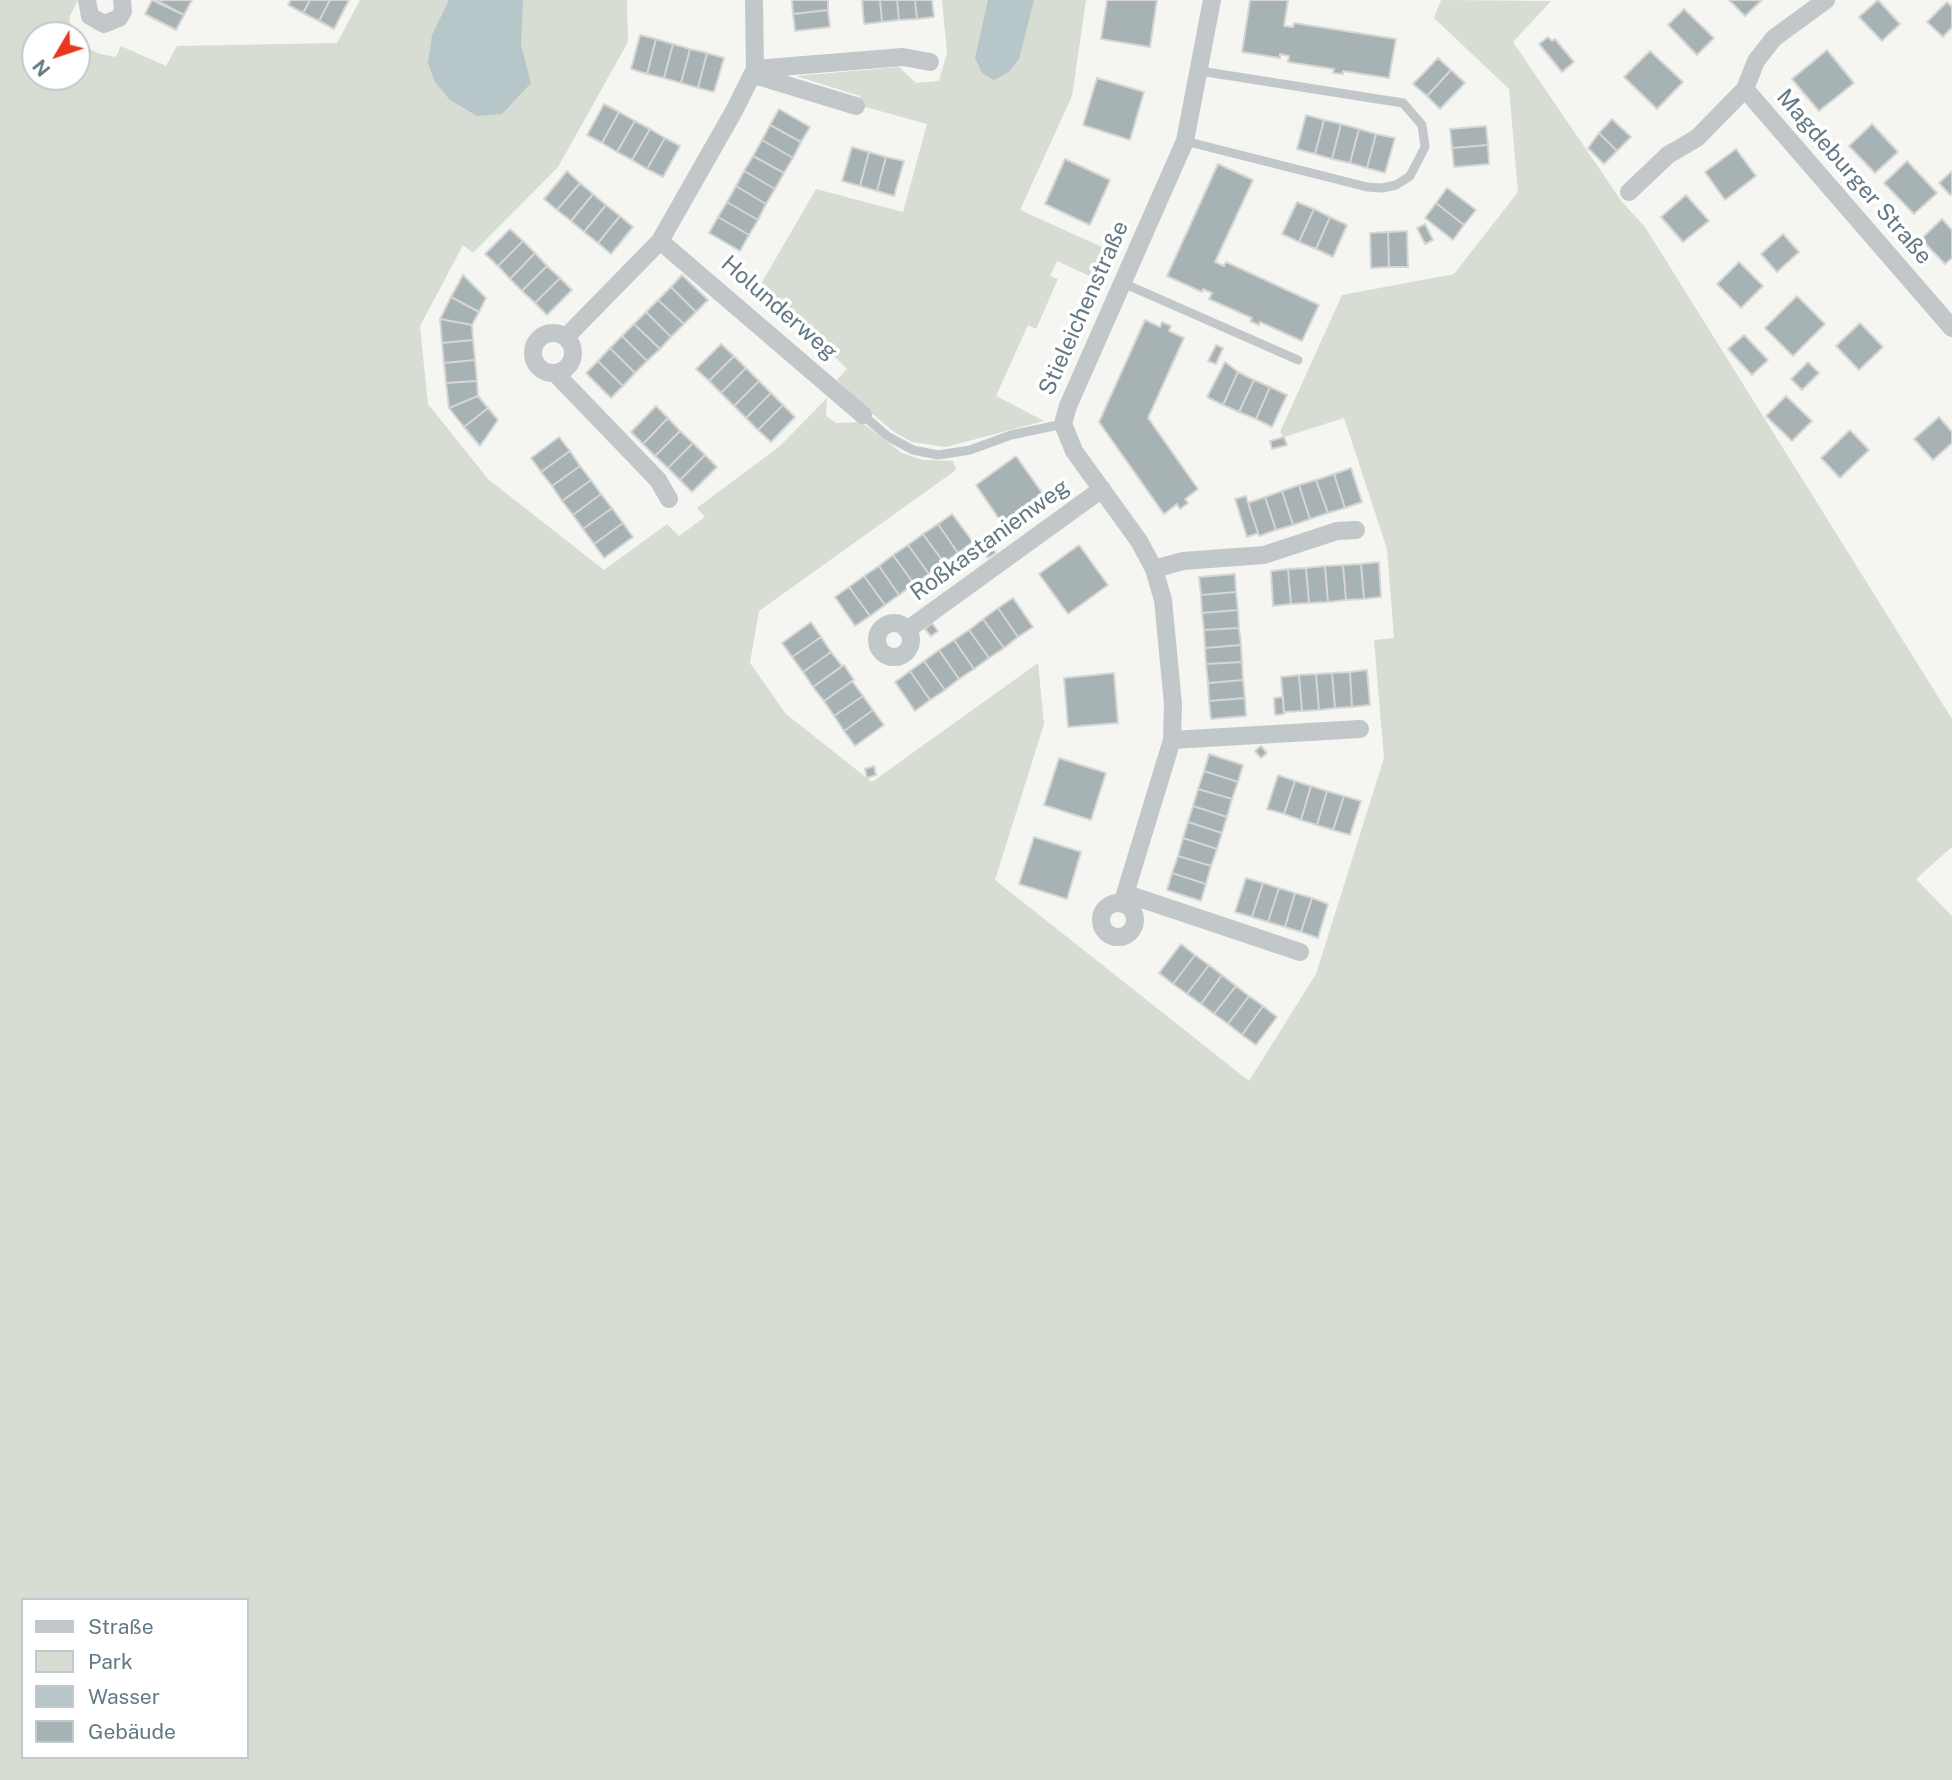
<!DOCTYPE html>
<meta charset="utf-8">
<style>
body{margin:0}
#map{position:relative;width:1952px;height:1780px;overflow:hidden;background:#f5f5f1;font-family:"Public Sans",sans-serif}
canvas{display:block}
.legend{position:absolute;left:21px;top:1598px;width:228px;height:161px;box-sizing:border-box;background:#fff;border:2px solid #c1c9ce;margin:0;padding:9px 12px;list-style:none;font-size:21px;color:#637984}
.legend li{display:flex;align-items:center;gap:14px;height:35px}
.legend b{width:35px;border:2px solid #c1c9ce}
.north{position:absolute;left:21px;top:21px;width:70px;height:70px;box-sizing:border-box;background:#fff;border:2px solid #c1c9ce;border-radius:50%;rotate:231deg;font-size:19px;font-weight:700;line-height:28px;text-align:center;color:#637984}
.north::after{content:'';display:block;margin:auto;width:24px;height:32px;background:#ea361d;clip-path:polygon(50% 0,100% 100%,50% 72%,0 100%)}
</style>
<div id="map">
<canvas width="1952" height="1780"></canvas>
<ul class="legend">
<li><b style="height:9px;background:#c2c7c9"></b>Straße</li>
<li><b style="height:19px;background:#d7ddd2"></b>Park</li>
<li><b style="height:19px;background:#b7c6c8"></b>Wasser</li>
<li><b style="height:19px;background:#a7b2b5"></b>Gebäude</li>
</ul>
<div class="north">N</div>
</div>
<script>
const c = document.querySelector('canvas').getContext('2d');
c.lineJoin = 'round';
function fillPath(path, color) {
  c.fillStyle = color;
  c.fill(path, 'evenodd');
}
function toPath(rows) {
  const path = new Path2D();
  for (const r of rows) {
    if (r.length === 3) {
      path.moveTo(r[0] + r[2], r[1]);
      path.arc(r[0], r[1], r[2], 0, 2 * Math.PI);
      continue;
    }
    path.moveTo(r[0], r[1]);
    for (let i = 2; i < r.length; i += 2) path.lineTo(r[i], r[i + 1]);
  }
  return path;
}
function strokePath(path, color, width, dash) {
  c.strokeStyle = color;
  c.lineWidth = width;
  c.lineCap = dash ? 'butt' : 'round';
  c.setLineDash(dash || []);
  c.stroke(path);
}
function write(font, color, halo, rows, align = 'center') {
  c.font = font + ' "Public Sans",sans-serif';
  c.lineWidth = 7;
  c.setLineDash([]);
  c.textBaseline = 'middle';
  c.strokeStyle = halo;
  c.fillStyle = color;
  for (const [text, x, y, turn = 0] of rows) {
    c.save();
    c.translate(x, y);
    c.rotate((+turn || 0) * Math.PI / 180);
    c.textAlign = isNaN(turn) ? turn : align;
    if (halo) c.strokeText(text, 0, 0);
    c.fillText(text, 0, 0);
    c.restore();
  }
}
fillPath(toPath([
 [0,0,78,0,69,18,73,35,35,35,35,77,77,77,77,43,100,54,116,57,121,46,166,66,177,46,337,43,360,0,627,0,628,42,558,167,473,253,463,245,420,326,428,404,488,479,604,570,667,524,679,536,705,517,697,508,780,446,827,398,826,416,836,423,861,422,902,453,923,460,953,461,956,470,759,611,750,663,786,714,872,782,1038,663,1044,724,995,880,1249,1081,1316,974,1384,758,1374,640,1394,638,1387,549,1344,418,1284,437,1280,432,1342,295,1454,274,1518,192,1509,89,1434,18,1441,0,1551,1,1513,42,1622,202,1645,227,1952,719,1952,847,1916,879,1952,916,1952,1780,0,1780],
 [23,1600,247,1600,247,1757,23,1757],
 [942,0,1086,0,1072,96,1020,210,1113,252,1100,281,1057,261,1050,276,1058,279,1036,329,1028,325,996,396,1044,421,946,447,912,442,894,432,869,411,837,380,847,369,761,284,816,189,903,212,927,124,858,105,860,96,796,76,899,67,916,83,939,81,947,53]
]), '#d7ddd2');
fillPath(toPath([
 [449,0,523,0,521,45,531,83,502,114,477,116,450,100,435,82,428,63,432,35],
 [988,0,1034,0,1019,59,1009,72,994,80,982,73,975,58]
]), '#b7c6c8');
const building = toPath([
 [152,0,184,15,176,30,145,14,152,0],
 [156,0,192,0,184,15,156,0],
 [291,0,310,0,303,13,288,5,291,0],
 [310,0,330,0,319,21,303,13,310,0],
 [330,0,349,0,334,29,319,21,330,0],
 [792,0,828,0,828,10,793,14,792,0],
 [862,0,880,0,882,22,864,24,862,0],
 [880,0,897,0,899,20,882,22,880,0],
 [897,0,915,0,917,19,899,20,897,0],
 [915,0,932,0,934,17,917,19,915,0],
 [1107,0,1157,0,1150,47,1101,39,1107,0],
 [1250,0,1288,0,1284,26,1293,27,1294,23,1396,39,1389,78,1343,71,1343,74,1333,73,1334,69,1288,62,1289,56,1280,54,1280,58,1242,52,1250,0],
 [1729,0,1762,0,1745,16,1729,0],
 [1878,0,1900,24,1882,41,1859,17,1878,0],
 [1947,2,1952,7,1952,27,1943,37,1927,22,1947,2],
 [1684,9,1714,38,1697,55,1668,25,1684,9],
 [828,10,830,27,795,31,793,14,828,10],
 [640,35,656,39,647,74,631,69,640,35],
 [1548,37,1552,41,1555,39,1574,62,1562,72,1539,44,1548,37],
 [656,39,673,44,664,78,647,74,656,39],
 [673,44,690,49,681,83,664,78,673,44],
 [690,49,707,53,698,88,681,83,690,49],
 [1827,50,1854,83,1819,111,1792,79,1827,50],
 [1650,51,1683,82,1657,109,1624,77,1650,51],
 [707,53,724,58,714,92,698,88,707,53],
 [1438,58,1451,70,1427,96,1413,84,1438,58],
 [1451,70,1465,83,1440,109,1427,96,1451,70],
 [1097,78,1144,92,1130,140,1083,125,1097,78],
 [604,104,619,112,602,143,587,135,604,104],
 [779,109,810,127,801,142,770,125,779,109],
 [619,112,635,121,617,152,602,143,619,112],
 [1306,115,1324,120,1315,154,1297,149,1306,115],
 [1612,119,1631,137,1617,151,1599,133,1612,119],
 [1324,120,1341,124,1332,159,1315,154,1324,120],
 [635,121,650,129,632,160,617,152,635,121],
 [1341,124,1359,129,1350,163,1332,159,1341,124],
 [1872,124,1898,152,1875,173,1849,146,1872,124],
 [770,125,801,142,793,158,762,140,770,125],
 [1486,126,1488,145,1452,148,1450,129,1486,126],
 [650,129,665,138,647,169,632,160,650,129],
 [1359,129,1376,134,1367,168,1350,163,1359,129],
 [1599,133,1617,151,1604,164,1588,148,1599,133],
 [1376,134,1395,138,1385,173,1367,168,1376,134],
 [665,138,680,146,663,177,647,169,665,138],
 [762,140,793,158,784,173,753,156,762,140],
 [1488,145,1489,164,1454,167,1452,148,1488,145],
 [852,147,869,152,860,186,842,181,852,147],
 [1736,149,1756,176,1725,200,1705,172,1736,149],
 [869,152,886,157,877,191,860,186,869,152],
 [753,156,784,173,775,189,744,171,753,156],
 [886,157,904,161,894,196,877,191,886,157],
 [1065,159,1110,180,1090,225,1045,204,1065,159],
 [1907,161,1937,193,1914,214,1884,183,1907,161],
 [1218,164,1253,180,1215,262,1224,266,1226,262,1319,305,1302,341,1260,322,1259,325,1250,321,1252,318,1209,299,1212,293,1203,289,1202,292,1167,276,1218,164],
 [567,171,580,183,557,210,544,199,567,171],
 [744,171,775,189,766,204,736,186,744,171],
 [1952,171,1952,193,1950,195,1939,183,1952,171],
 [580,183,593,194,571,221,557,210,580,183],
 [736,186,766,204,758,220,727,202,736,186],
 [1447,188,1476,210,1464,225,1436,203,1447,188],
 [593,194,606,205,584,232,571,221,593,194],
 [1686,195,1709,221,1683,242,1661,217,1686,195],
 [727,202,758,220,749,235,718,217,727,202],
 [1297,202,1314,209,1299,242,1282,234,1297,202],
 [1436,203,1464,225,1453,240,1425,218,1436,203],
 [606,205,620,216,598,243,584,232,606,205],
 [1314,209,1330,217,1316,249,1299,242,1314,209],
 [620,216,633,227,611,254,598,243,620,216],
 [718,217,749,235,740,251,709,233,718,217],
 [1330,217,1347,225,1333,257,1316,249,1330,217],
 [1942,219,1952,230,1952,258,1945,264,1921,239,1942,219],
 [1425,224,1433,240,1425,244,1417,228,1425,224],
 [510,229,523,241,498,266,485,254,510,229],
 [1407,231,1408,267,1389,267,1388,232,1407,231],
 [1388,232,1389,267,1371,268,1370,233,1388,232],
 [1783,234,1799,252,1777,272,1761,254,1783,234],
 [523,241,535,253,510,279,498,266,523,241],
 [535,253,547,266,522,291,510,279,535,253],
 [1739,262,1763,286,1741,308,1717,284,1739,262],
 [547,266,560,278,535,303,522,291,547,266],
 [463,275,486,298,479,312,451,297,463,275],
 [682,275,708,300,696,312,671,287,682,275],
 [560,278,572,290,547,315,535,303,560,278],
 [671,287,696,312,684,324,658,300,671,287],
 [1797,296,1825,324,1793,356,1765,328,1797,296],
 [451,297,479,312,472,325,440,319,451,297],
 [658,300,684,324,671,337,646,312,658,300],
 [646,312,671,337,660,349,634,324,646,312],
 [440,319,472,325,473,340,442,343,440,319],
 [1145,320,1160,327,1162,322,1171,326,1169,331,1184,338,1148,418,1198,489,1185,499,1188,503,1180,509,1177,504,1164,514,1099,422,1145,320],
 [1860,323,1883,347,1859,370,1836,346,1860,323],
 [634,324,660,349,647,361,622,336,634,324],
 [1744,335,1768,360,1752,375,1728,349,1744,335],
 [622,336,647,361,635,373,610,348,622,336],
 [473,340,475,360,444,363,442,343,473,340],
 [721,344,734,356,709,381,696,369,721,344],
 [1216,345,1223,348,1216,364,1208,361,1216,345],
 [610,348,635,373,623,386,598,361,610,348],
 [734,356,746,368,721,393,709,381,734,356],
 [475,360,477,381,446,383,444,363,475,360],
 [598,361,623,386,611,398,586,373,598,361],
 [1225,362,1238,372,1223,405,1207,397,1225,362],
 [1808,362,1819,373,1802,390,1791,379,1808,362],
 [746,368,759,381,734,406,721,393,746,368],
 [1238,372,1254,380,1239,412,1223,405,1238,372],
 [1254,380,1270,387,1256,419,1239,412,1254,380],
 [477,381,478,396,449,408,446,383,477,381],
 [759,381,771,393,746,418,734,406,759,381],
 [1270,387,1287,395,1272,427,1256,419,1270,387],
 [771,393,783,405,758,430,746,418,771,393],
 [478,396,488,408,464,427,449,408,478,396],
 [1786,396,1812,421,1792,441,1766,416,1786,396],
 [783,405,795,417,771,442,758,430,783,405],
 [656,406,668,418,643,444,631,432,656,406],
 [488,408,498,420,480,446,464,427,488,408],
 [1939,417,1952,432,1952,443,1933,460,1914,439,1939,417],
 [668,418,680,431,655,456,643,444,668,418],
 [1850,430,1869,450,1840,478,1821,458,1850,430],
 [680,431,693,443,668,468,655,456,680,431],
 [559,437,570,451,541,472,531,458,559,437],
 [1284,437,1287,445,1272,449,1270,441,1284,437],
 [693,443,705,455,680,480,668,468,693,443],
 [570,451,580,466,552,486,541,472,570,451],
 [705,455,717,467,692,492,680,480,705,455],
 [1016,456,1045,497,1004,526,976,485,1016,456],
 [580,466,591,480,562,501,552,486,580,466],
 [1351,468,1362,502,1345,508,1334,474,1351,468],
 [1334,474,1345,508,1328,513,1316,480,1334,474],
 [591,480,601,494,573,515,562,501,591,480],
 [1316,480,1328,513,1310,519,1299,485,1316,480],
 [1299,485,1310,519,1293,525,1282,491,1299,485],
 [1282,491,1293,525,1276,530,1265,497,1282,491],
 [601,494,612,508,583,529,573,515,601,494],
 [1246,496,1258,533,1247,537,1235,499,1246,496],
 [1265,497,1276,530,1259,536,1248,503,1265,497],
 [612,508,623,523,594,544,583,529,612,508],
 [952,514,973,542,958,553,938,524,952,514],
 [623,523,633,537,604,558,594,544,623,523],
 [938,524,958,553,944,563,923,534,938,524],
 [923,534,944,563,929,574,908,545,923,534],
 [908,545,929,574,914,584,893,555,908,545],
 [990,545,996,553,988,558,982,551,990,545],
 [1079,545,1108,585,1068,614,1039,574,1079,545],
 [893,555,914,584,899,595,879,566,893,555],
 [1379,562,1381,597,1364,599,1361,564,1379,562],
 [1361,564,1364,599,1346,600,1343,565,1361,564],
 [1343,565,1346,600,1328,602,1325,566,1343,565],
 [879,566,899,595,885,605,864,576,879,566],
 [1325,566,1328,602,1309,603,1306,568,1325,566],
 [1306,568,1309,603,1291,604,1288,569,1306,568],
 [1288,569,1291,604,1273,606,1271,571,1288,569],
 [1235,574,1236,592,1201,595,1199,577,1235,574],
 [864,576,885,605,870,616,849,587,864,576],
 [849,587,870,616,855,626,835,597,849,587],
 [1236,592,1238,610,1202,613,1201,595,1236,592],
 [1013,598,1033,627,1018,637,998,608,1013,598],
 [998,608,1018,637,1004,648,983,619,998,608],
 [1238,610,1239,628,1204,630,1202,613,1238,610],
 [983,619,1004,648,989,658,969,630,983,619],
 [811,622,821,637,792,657,782,643,811,622],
 [932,623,938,631,931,636,925,629,932,623],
 [1239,628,1241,645,1205,648,1204,630,1239,628],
 [969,630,989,658,974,669,954,640,969,630],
 [821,637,831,652,803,672,792,657,821,637],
 [954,640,974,669,959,679,939,650,954,640],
 [1241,645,1242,662,1206,664,1205,648,1241,645],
 [939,650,959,679,945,690,924,661,939,650],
 [831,652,842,666,813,687,803,672,831,652],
 [924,661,945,690,930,700,910,671,924,661],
 [1242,662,1243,680,1208,683,1206,664,1242,662],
 [844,665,854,680,824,701,813,687,844,665],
 [1367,670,1370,705,1352,707,1350,672,1367,670],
 [910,671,930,700,915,711,895,682,910,671],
 [1350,672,1352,707,1335,708,1332,673,1350,672],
 [1114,673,1118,723,1068,727,1064,678,1114,673],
 [1332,673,1335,708,1319,710,1316,674,1332,673],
 [1316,674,1319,710,1302,711,1299,675,1316,674],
 [1299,675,1302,711,1284,712,1281,677,1299,675],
 [1243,680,1245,698,1209,701,1208,683,1243,680],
 [852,681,863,696,834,716,824,701,852,681],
 [863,696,873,710,844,731,834,716,863,696],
 [1283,697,1284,714,1275,715,1274,698,1283,697],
 [1245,698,1246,716,1211,719,1209,701,1245,698],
 [873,710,884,725,855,746,844,731,873,710],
 [1261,746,1267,753,1261,758,1255,751,1261,746],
 [1209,754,1243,765,1238,782,1204,771,1209,754],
 [1059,758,1106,773,1091,820,1044,805,1059,758],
 [874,766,876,775,867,778,865,769,874,766],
 [1204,771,1238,782,1232,799,1198,789,1204,771],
 [1278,775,1295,781,1284,814,1267,809,1278,775],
 [1295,781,1311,786,1301,820,1284,814,1295,781],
 [1311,786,1327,791,1317,825,1301,820,1311,786],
 [1198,789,1232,799,1227,817,1193,806,1198,789],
 [1327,791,1344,796,1333,830,1317,825,1327,791],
 [1344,796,1361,801,1350,835,1333,830,1344,796],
 [1193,806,1227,817,1222,833,1188,822,1193,806],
 [1188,822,1222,833,1217,849,1183,838,1188,822],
 [1034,837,1081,852,1067,899,1019,884,1034,837],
 [1183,838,1217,849,1211,866,1178,856,1183,838],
 [1178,856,1211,866,1206,884,1172,873,1178,856],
 [1172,873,1206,884,1201,901,1167,890,1172,873],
 [1246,878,1263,883,1252,917,1235,912,1246,878],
 [1263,883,1279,888,1268,922,1252,917,1263,883],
 [1279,888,1295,893,1285,927,1268,922,1279,888],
 [1295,893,1312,898,1301,932,1285,927,1295,893],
 [1312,898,1328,904,1318,938,1301,932,1312,898],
 [1181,944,1195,955,1173,984,1159,973,1181,944],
 [1195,955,1209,965,1187,994,1173,984,1195,955],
 [1209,965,1222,975,1201,1004,1187,994,1209,965],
 [1222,975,1236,986,1214,1014,1201,1004,1222,975],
 [1236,986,1249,996,1228,1024,1214,1014,1236,986],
 [1249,996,1263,1006,1242,1035,1228,1024,1249,996],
 [1263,1006,1277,1017,1256,1045,1242,1035,1263,1006]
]);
fillPath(building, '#a7b2b5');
strokePath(building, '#d7d6d4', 2);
strokePath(toPath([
 [1185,141,1367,187,1382,188,1396,185,1410,176,1425,147,1422,125,1403,103,1200,71],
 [1123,283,1298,360],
 [863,415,887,436,913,450,938,455,970,450,1011,435,1063,424]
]), '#c2c7c9', 9);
strokePath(toPath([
 [87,0,90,16,104,24,119,18,123,11,122,0],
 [755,69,903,57,930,62],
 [754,75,856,106],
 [1745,89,1952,328],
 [1629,192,1668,155,1697,138,1745,89,1756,61,1774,38,1826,0],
 [660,241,863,415],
 [553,353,20],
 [566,337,660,241,734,111,755,69,754,0],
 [555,373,658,480,669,499],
 [1154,569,1183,561,1264,555,1337,531,1356,530],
 [894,640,17],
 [907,630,1102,489],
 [1172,740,1360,729],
 [1127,894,1300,952],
 [1118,920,17],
 [1122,904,1172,740,1173,704,1163,600,1154,569,1139,541,1074,451,1063,424,1068,406,1185,141,1212,0]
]), '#c2c7c9', 18);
write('23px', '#637984', '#fff', [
 ["Magdeburger Straße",1854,177,49],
 ["Holunderweg",779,308,41],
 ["Stieleichenstraße",1084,308,-66],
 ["Roßkastanienweg",990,540,-36]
]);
</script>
